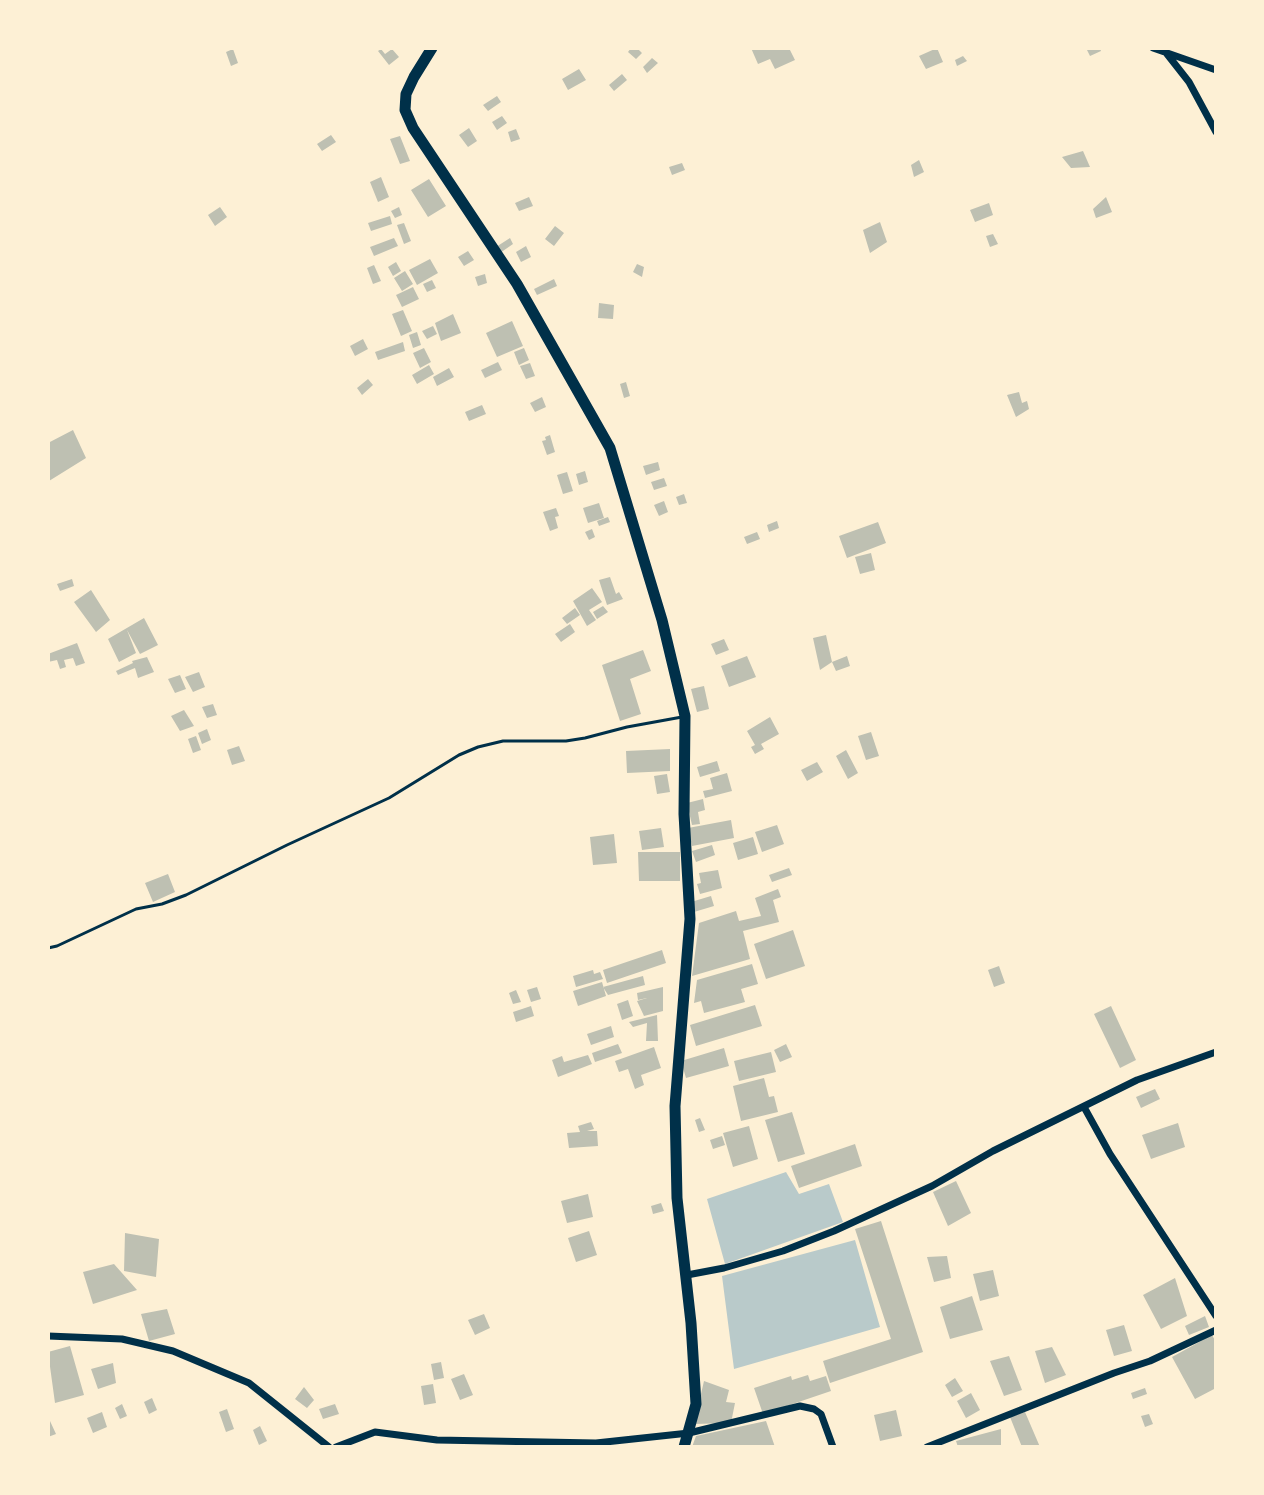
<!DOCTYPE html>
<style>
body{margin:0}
#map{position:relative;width:1264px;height:1495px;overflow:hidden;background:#fdf0d5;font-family:"Work Sans",sans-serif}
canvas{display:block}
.frame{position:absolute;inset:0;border:50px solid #fdf0d5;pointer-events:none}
</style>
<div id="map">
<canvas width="1264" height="1495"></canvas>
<div class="frame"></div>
</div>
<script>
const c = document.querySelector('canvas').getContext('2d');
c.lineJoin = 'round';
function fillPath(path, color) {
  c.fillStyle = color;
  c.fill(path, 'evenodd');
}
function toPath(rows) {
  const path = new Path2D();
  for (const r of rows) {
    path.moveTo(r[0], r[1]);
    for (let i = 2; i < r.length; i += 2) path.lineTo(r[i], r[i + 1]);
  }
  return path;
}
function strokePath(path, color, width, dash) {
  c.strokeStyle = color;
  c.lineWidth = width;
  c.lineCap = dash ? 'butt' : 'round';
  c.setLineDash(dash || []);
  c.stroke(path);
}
fillPath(toPath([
 [786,1172,799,1194,829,1184,843,1222,725,1264,707,1199],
 [855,1240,880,1327,734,1369,722,1276]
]), '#b9caca');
fillPath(toPath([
 [631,48,637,48,642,53,636,59,628,52],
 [751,48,789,48,795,60,775,69,770,59,758,64],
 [937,48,943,62,926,69,919,56],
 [1086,48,1100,48,1101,51,1090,56],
 [233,49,238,63,231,66,226,52],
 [381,49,385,54,392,49,399,57,389,65,378,51],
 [963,56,967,61,957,66,955,60],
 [652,58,658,63,647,73,643,67],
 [579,69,586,80,568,90,562,79],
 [622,74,627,80,614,91,609,85],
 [497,96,501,102,488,111,483,105],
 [502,116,507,123,497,130,492,122],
 [469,128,477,141,468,147,459,135],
 [516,129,520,139,511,142,508,132],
 [331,135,336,142,322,151,317,144],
 [400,136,410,161,400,164,390,139],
 [1083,151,1090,167,1071,168,1062,157],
 [919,160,924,172,914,177,911,165],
 [682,163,685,170,672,175,669,167],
 [381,177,389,197,378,202,370,182],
 [429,179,446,206,428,217,411,190],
 [529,197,533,206,519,211,515,203],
 [1106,197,1112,212,1096,218,1093,209],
 [989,203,993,215,975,222,970,210],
 [220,207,227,217,215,226,208,215],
 [399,207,402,215,395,218,391,211],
 [390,216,392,224,371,231,368,223],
 [880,222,887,242,870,253,863,230],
 [404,223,411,241,404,244,397,225],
 [555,226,564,233,554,246,545,239],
 [993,234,998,244,990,247,986,236],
 [394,238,398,246,374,256,370,247],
 [510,238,513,244,500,253,496,247],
 [526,246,531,257,521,262,516,252],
 [468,251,474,260,464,266,458,257],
 [430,259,438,273,417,285,409,270],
 [396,262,401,271,393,276,388,267],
 [637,264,644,267,642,277,633,272],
 [374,265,381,281,373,284,367,268],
 [405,271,413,284,402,291,394,278],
 [485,274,487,283,478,286,475,277],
 [554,279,557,286,537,295,534,289],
 [432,280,436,288,427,292,423,284],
 [413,287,419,299,402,307,396,295],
 [599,303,614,305,613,319,598,318],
 [403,310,412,331,401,336,392,314],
 [453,314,461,333,441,341,435,323],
 [512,321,523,346,497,357,486,333],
 [433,326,437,334,427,339,422,331],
 [417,332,421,345,413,348,409,335],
 [363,339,368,349,355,356,350,346],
 [403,342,405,351,378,360,375,352],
 [424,348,431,362,420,368,413,353],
 [524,348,529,360,519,365,514,352],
 [498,362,502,370,485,378,481,370],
 [530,363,535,376,526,379,520,366],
 [429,365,434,374,417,384,412,375],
 [449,368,454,377,437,386,433,377],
 [368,379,373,385,362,395,357,388],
 [626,382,630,396,624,398,620,384],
 [1019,392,1022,403,1027,401,1029,409,1016,417,1007,395],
 [542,397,546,407,535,412,530,403],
 [482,405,486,414,469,421,465,412],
 [73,430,86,458,49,481,48,443],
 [550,435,555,452,547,455,542,441,546,440,545,437],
 [658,462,660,470,646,475,643,466],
 [585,471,588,482,579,485,576,474],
 [567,472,573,491,563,494,557,475],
 [664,478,667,486,654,490,651,482],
 [684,494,687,503,679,505,676,497],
 [664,501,668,512,659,516,654,505],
 [599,503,604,518,588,523,583,508],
 [556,508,559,516,555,517,558,528,550,531,543,512],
 [608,517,610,522,599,526,597,521],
 [777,521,779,528,769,532,767,525],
 [878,522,886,543,847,558,839,536],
 [592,529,595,537,589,540,585,532],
 [757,532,760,539,747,544,744,537],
 [871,553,875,570,860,574,855,557],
 [610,577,616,594,619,592,623,599,607,605,599,580],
 [72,579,74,586,60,591,57,584],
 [592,588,602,602,589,610,596,620,587,626,573,601],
 [91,590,110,620,96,632,74,602],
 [603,606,608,612,597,619,593,612],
 [575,608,580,615,567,624,562,618],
 [144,618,158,645,140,654,127,630,136,653,119,662,108,639],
 [570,624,575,632,561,642,555,634],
 [826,635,832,662,820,670,813,638],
 [724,639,729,650,716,655,711,644],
 [77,643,85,663,76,666,73,658,64,660,66,667,60,669,57,660,48,662,48,654],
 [643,650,651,671,630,679,641,714,620,721,602,665],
 [747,656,756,677,729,687,721,666],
 [847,656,850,666,836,671,832,662],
 [147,657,154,672,138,678,135,668,118,675,116,671,133,663,132,661],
 [199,672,205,687,193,692,185,677],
 [180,675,186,689,175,693,168,679],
 [704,686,709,709,697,712,691,689],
 [213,704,217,715,207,718,202,707],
 [184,710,194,726,180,731,171,716],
 [770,717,779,734,761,744,764,749,755,754,751,747,755,745,747,731],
 [207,729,211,740,202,744,198,733],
 [871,732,879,756,866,760,858,736],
 [196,736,201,750,193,753,188,739],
 [239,746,245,761,232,765,227,750],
 [670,749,670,771,627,773,626,751],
 [846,750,858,773,848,779,836,756],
 [717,761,720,771,700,777,697,767],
 [817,762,823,772,807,781,801,770],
 [727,773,732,791,705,798,703,791,713,789,710,778],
 [667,774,670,792,657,794,654,776],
 [703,799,705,810,698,812,700,824,692,825,687,803],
 [731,820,734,838,692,846,688,828],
 [777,825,784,844,762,852,755,832],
 [661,828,664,847,642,850,639,831],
 [614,834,617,863,593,865,590,837],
 [753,837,758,854,738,860,733,843],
 [712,845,715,855,696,862,692,851],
 [638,852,680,852,680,881,639,881],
 [789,868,792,875,772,882,769,875],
 [718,870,722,888,700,894,697,884,701,883,699,873],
 [168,874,175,892,153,902,145,883],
 [778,889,781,897,773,900,779,922,743,931,750,959,692,976,699,923,736,911,739,921,761,916,755,898],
 [711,896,714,906,694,912,691,902],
 [793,930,805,966,766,979,754,944],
 [662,950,666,963,607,983,603,970],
 [752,964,758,984,741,989,745,1002,704,1013,701,1001,694,1003,697,980],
 [999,966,1005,983,994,987,988,970],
 [593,970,594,974,600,972,603,979,576,987,573,976],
 [643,976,645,985,608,995,603,987],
 [602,982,606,996,578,1006,573,991],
 [537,987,541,999,531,1002,527,990],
 [663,987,663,1011,644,1016,637,1001,647,998,638,1000,637,993],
 [516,990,521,1002,513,1004,509,993],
 [628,1000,633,1016,622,1020,617,1004],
 [755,1005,762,1026,696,1046,690,1025],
 [531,1006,534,1016,516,1022,513,1012],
 [1111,1006,1136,1060,1120,1068,1094,1014],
 [657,1015,658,1041,646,1041,647,1023,633,1027,629,1022],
 [611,1026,614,1037,591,1045,587,1034],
 [618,1044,622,1053,595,1062,592,1053],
 [786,1044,792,1057,780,1062,774,1050],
 [654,1047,661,1068,641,1075,644,1085,635,1089,628,1069,619,1072,615,1061],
 [724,1048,729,1066,686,1078,681,1061],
 [771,1052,776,1072,739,1081,734,1061],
 [588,1055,592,1064,558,1077,552,1060,562,1056,564,1062],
 [764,1078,769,1097,774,1096,778,1112,741,1121,733,1086],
 [1155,1089,1160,1099,1141,1108,1136,1097],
 [792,1112,805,1154,778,1162,765,1120],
 [700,1118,705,1130,699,1132,695,1120],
 [591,1122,594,1129,587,1131,597,1131,598,1146,569,1148,567,1133,580,1132,578,1126],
 [1178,1123,1185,1147,1151,1159,1142,1135],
 [749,1126,758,1159,733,1167,723,1133],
 [722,1136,725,1145,713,1149,710,1140],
 [855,1144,862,1166,799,1188,791,1166],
 [956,1181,971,1213,948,1226,933,1192],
 [588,1194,593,1217,567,1223,561,1201],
 [661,1203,664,1211,653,1214,651,1206],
 [881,1221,923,1352,830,1383,823,1361,891,1339,855,1229],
 [589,1231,597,1255,576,1262,568,1238],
 [125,1233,159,1239,156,1277,124,1271],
 [947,1256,951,1278,934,1282,927,1257],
 [114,1264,137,1290,93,1304,83,1272],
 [993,1270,999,1296,980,1301,973,1274],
 [1175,1278,1187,1316,1161,1329,1143,1295],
 [972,1296,983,1330,950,1339,940,1307],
 [167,1309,175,1334,149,1341,141,1314],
 [484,1314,490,1328,475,1335,468,1320],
 [1205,1316,1209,1327,1189,1335,1185,1326],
 [1124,1325,1132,1351,1114,1356,1106,1330],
 [1212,1335,1216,1342,1216,1388,1195,1399,1172,1357],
 [70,1346,84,1395,55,1403,48,1352],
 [1052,1347,1066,1375,1045,1383,1035,1351],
 [1009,1356,1022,1390,1004,1396,990,1361],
 [441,1362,444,1378,434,1380,431,1364],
 [113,1363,116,1383,98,1389,91,1369],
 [464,1374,473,1395,460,1400,451,1379],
 [808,1375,810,1381,826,1376,831,1391,763,1414,754,1388,791,1376,792,1380],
 [955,1378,963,1391,952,1397,945,1385],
 [704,1381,729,1390,726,1402,735,1403,731,1423,694,1424],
 [433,1384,436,1403,424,1405,421,1386],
 [304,1387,314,1400,307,1408,295,1399],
 [1145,1388,1147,1394,1133,1399,1131,1393],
 [971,1393,980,1410,966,1418,957,1401],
 [152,1398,157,1410,149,1414,144,1402],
 [122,1404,127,1416,120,1419,115,1408],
 [335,1404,339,1414,323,1419,319,1409],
 [227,1409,234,1429,226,1432,219,1412],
 [896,1410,902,1436,880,1441,874,1415],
 [102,1412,107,1427,93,1433,87,1418],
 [1025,1412,1040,1447,1022,1447,1010,1417],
 [1149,1414,1153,1424,1145,1427,1141,1416],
 [50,1421,56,1434,48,1437,48,1422],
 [766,1421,775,1447,692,1447,696,1436],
 [260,1426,267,1441,259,1445,253,1430],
 [1001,1429,1001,1447,958,1447,956,1441]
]), '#bec0b2');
strokePath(toPath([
 [48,948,57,946,136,909,162,904,186,895,287,845,389,798,459,755,478,747,503,741,566,741,585,738,627,727,682,717]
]), '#003049', 3);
strokePath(toPath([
 [1153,48,1216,70],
 [1167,54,1189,82,1216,132],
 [1084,1107,1110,1154,1216,1316],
 [687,1275,724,1268,783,1251,834,1231,932,1186,993,1151,1137,1080,1216,1052],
 [48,1336,122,1339,173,1351,249,1383,329,1447],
 [336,1447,375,1432,437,1440,596,1443,689,1433,800,1406,814,1409,821,1414,833,1447],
 [927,1447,1114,1373,1150,1361,1216,1330]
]), '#003049', 7);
strokePath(toPath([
 [432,48,414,77,406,94,405,110,413,128,517,284,610,448,662,620,685,716,684,814,690,919,675,1106,677,1198,691,1323,696,1404,684,1447]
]), '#003049', 11);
</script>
